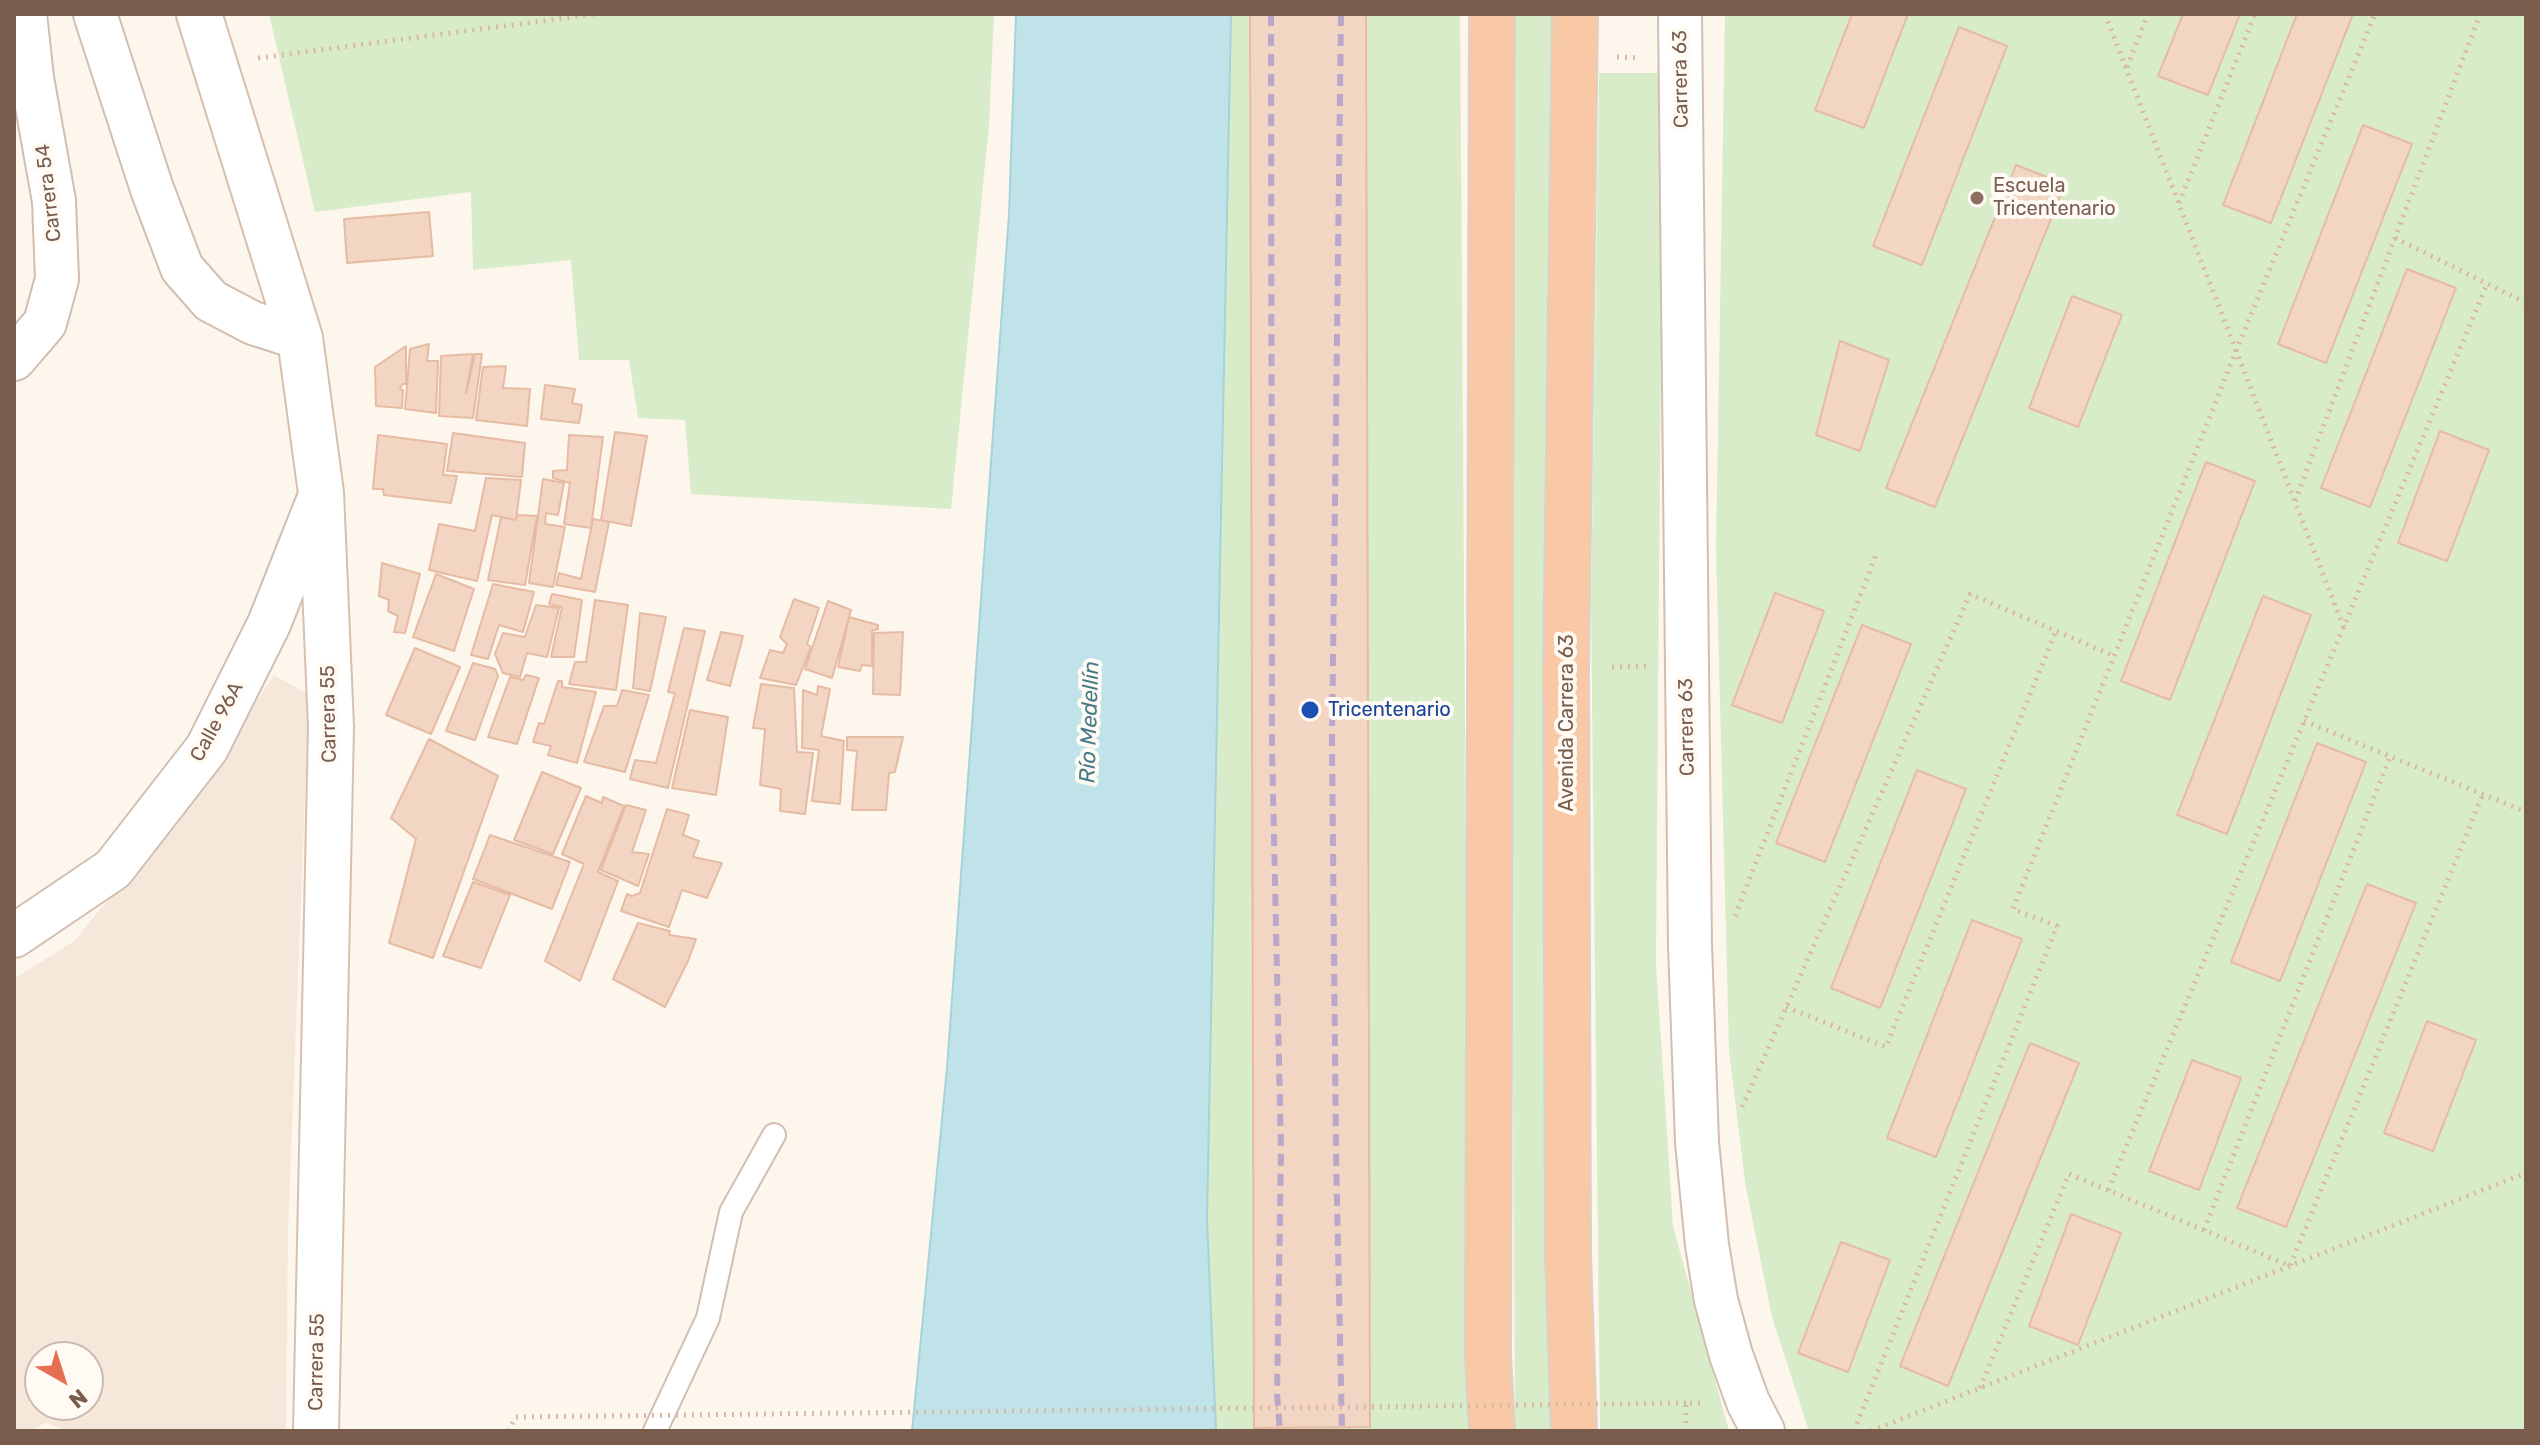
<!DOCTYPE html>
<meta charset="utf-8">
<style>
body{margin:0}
#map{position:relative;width:2540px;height:1445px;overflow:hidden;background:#fdf6ec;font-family:Rubik,sans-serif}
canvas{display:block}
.frame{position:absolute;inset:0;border:16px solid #7a5c4d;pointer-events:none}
.north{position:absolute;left:24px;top:1341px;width:80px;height:80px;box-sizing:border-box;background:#fffaf3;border:2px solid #cabbb1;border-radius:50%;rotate:141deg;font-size:22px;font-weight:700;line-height:32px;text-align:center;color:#7a5c4d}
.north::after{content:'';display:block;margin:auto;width:28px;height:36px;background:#e76f51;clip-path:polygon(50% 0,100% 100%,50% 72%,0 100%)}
</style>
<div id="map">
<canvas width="2540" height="1445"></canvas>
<div class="frame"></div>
<div class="north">N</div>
</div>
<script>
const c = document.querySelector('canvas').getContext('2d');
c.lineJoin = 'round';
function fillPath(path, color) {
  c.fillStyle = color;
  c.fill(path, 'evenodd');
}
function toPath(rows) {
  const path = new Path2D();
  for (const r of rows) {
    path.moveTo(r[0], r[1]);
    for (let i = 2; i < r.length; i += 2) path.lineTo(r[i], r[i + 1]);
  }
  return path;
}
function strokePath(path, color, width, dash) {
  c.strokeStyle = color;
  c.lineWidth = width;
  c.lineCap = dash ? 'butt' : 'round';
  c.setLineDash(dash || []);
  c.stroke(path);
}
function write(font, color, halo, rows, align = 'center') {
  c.font = font + ' Rubik,sans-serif';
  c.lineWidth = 8;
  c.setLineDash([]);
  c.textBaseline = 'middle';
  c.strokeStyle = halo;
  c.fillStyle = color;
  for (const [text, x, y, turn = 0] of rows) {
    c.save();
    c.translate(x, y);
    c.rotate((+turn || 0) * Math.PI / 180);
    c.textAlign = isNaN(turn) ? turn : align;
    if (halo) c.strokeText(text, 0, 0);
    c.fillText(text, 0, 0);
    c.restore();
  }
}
fillPath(toPath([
 [274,675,309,695,288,1231,286,1431,64,1431,46,1422,32,1431,14,1431,14,979,74,941,194,796],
 [40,1357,88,1357,88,1405,40,1405]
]), '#f5e8da');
fillPath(toPath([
 [269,14,994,14,989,125,951,509,691,494,685,420,638,418,629,360,579,360,571,260,473,270,471,192,315,212],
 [1231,14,1250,14,1255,1428,1370,1426,1366,14,1460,14,1470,1431,1216,1431,1207,1219],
 [1516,14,1558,14,1554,1431,1515,1431,1513,1047],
 [1725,14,2526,14,2526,1431,1809,1431,1772,1317,1745,1182,1729,1051,1716,547],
 [1599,73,1663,73,1656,963,1673,1226,1729,1431,1600,1431,1591,605]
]), '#d8ecc9');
const water = toPath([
 [1016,14,1231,14,1207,1219,1216,1431,912,1431,947,1068,1009,214,1016,14]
]);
fillPath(water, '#bfe3e8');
strokePath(water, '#a5d3da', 2);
const building = toPath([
 [1250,14,1366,14,1370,1427,1254,1428,1250,14],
 [1852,14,1908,14,1864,128,1815,110,1852,14],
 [2183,14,2240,14,2208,95,2158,76,2183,14],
 [2297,14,2353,14,2271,223,2223,205,2297,14],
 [1959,27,2007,46,1922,265,1873,246,1959,27],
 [2363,125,2412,144,2326,363,2278,344,2363,125],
 [2016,165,2065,184,1935,507,1886,488,2016,165],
 [429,212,433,256,347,263,344,219,429,212],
 [2407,269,2456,288,2370,507,2321,488,2407,269],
 [2072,296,2122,315,2078,427,2029,408,2072,296],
 [1840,341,1889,360,1860,451,1816,435,1840,341],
 [429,344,427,361,438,361,436,413,405,409,410,349,429,344],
 [406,346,406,384,402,384,400,389,403,390,402,408,376,406,375,367,406,346],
 [473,354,466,393,475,354,482,354,473,418,439,416,441,356,473,354],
 [506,366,503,388,530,389,527,426,476,420,483,367,506,366],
 [545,385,575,389,572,403,582,405,579,423,541,419,545,385],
 [2440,431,2489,450,2447,561,2398,543,2440,431],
 [615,432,647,436,631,526,601,520,615,432],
 [453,433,525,443,522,477,447,471,453,433],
 [378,435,447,444,443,475,457,476,451,503,384,495,383,489,373,489,378,435],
 [569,435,603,437,591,528,564,524,570,483,553,478,553,471,567,470,569,435],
 [2206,462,2255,481,2170,700,2121,681,2206,462],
 [486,478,521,480,516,520,492,515,477,581,429,570,439,524,475,531,486,478],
 [543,479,564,483,558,515,546,513,545,524,565,527,553,587,529,583,543,479],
 [517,515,537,516,525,585,488,580,501,517,516,520,517,515],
 [593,519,609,522,595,592,556,585,559,573,581,579,593,519],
 [382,563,420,574,405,633,394,632,398,616,388,611,389,600,379,596,382,563],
 [436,574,474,589,454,651,413,637,436,574],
 [493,584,534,592,523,632,499,625,488,659,471,655,493,584],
 [1775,593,1824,611,1782,723,1732,705,1775,593],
 [552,594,582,600,574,657,551,657,562,607,549,604,552,594],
 [2263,596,2311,615,2227,834,2177,815,2263,596],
 [794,599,819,608,807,644,811,647,796,685,760,678,770,650,783,653,787,644,780,637,794,599],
 [595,600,628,605,616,690,569,684,575,662,586,662,595,600],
 [828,601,851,610,832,678,805,669,828,601],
 [536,605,559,608,547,657,527,653,520,677,503,673,495,654,503,633,525,637,536,605],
 [640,613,666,617,650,691,633,688,640,613],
 [849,617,878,625,878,629,872,631,872,666,862,665,860,671,838,667,849,617],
 [1862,625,1911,644,1825,862,1776,843,1862,625],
 [684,628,705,631,668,788,630,779,635,760,656,763,675,693,668,692,684,628],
 [721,632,743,636,730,686,707,680,721,632],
 [903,632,900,695,873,694,874,633,903,632],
 [415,648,460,667,431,734,386,715,415,648],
 [473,663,495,669,498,676,475,740,446,731,473,663],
 [526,675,539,678,517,744,488,737,510,677,523,680,526,675],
 [558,681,562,681,562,687,596,692,577,763,548,755,551,746,533,742,539,723,544,724,558,681],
 [761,684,794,688,797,752,813,753,805,814,780,811,781,789,760,785,765,729,753,728,761,684],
 [818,686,830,689,821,736,844,741,840,804,812,801,819,750,802,748,803,690,817,695,818,686],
 [622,690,649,695,625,772,584,762,604,706,617,706,622,690],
 [690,710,728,717,716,795,672,788,690,710],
 [847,737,903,737,895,772,889,773,886,810,852,810,857,751,847,750,847,737],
 [429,739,498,776,433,958,389,943,416,839,391,818,429,739],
 [2317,743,2366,762,2280,981,2231,962,2317,743],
 [1917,770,1966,789,1880,1008,1831,988,1917,770],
 [542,772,581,788,553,854,514,840,542,772],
 [586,796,602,803,603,797,624,806,598,872,618,881,580,981,545,961,584,864,562,854,586,796],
 [626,805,646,810,632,852,649,854,638,886,601,870,626,805],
 [667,809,689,815,683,835,699,841,693,857,722,863,707,898,682,890,669,927,621,911,627,894,632,896,640,893,667,809],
 [490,835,570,862,552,909,473,879,490,835],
 [473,882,510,895,481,968,443,956,473,882],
 [2367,884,2416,903,2286,1227,2237,1208,2367,884],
 [1972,920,2022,939,1936,1157,1887,1138,1972,920],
 [638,923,670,931,669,935,696,939,688,961,665,1007,613,979,638,923],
 [2427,1021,2476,1040,2433,1151,2384,1133,2427,1021],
 [2030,1043,2079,1063,1948,1386,1900,1366,2030,1043],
 [2192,1060,2241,1078,2199,1190,2149,1171,2192,1060],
 [2071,1214,2121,1233,2078,1345,2029,1326,2071,1214],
 [1841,1242,1890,1260,1848,1372,1798,1353,1841,1242]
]);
fillPath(building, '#f3d5c3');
strokePath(building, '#e6bba3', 2);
const service = toPath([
 [655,1431,708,1318,731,1212,774,1135]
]);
const minor = toPath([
 [95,14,152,189,182,268,211,301,253,323,300,338],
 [1680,14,1690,945,1697,1142,1707,1245,1716,1300,1731,1355,1748,1402,1763,1431],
 [14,359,45,323,57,279,54,201,32,78,25,14],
 [14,936,113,869,207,748,269,624,321,493]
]);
const secondary = toPath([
 [199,14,300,338,321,493,331,727,316,1431]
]);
const trunk = toPath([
 [1492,1431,1488,1357,1492,14],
 [1574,1431,1568,1256,1566,668,1575,14]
]);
strokePath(service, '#d1beb0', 26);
strokePath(minor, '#d1beb0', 46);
strokePath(secondary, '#d6c0b0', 48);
strokePath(trunk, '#dad1cd', 48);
strokePath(toPath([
 [2105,14,2344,628],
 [1617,57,1639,58],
 [258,58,596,14],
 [2127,67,2148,14],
 [2179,203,2255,14],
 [2395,238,2526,303],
 [2295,501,2480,14],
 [1612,667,1646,666],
 [2304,721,2526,812],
 [1735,916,1876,555],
 [1786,1007,1886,1047,2056,631],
 [1742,1107,1970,594,2114,656],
 [2108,1190,2487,284],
 [2204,1230,2390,757],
 [1980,1388,2069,1174,2290,1266,2483,794],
 [508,1431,516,1417],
 [1686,1431,1686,1403,1703,1403],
 [1854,1431,2057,926,2013,909,2236,351,2375,14],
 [1871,1431,2526,1173]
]), '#d9b8a5', 5, [2, 6]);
strokePath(service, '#fff', 22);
strokePath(minor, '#fff', 42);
strokePath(secondary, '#fff', 44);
strokePath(trunk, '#f9c8a4', 44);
strokePath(toPath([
 [1271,14,1272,748,1281,1151,1277,1394,1280,1431],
 [1341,14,1332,742,1336,1153,1342,1431]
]), '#b9a8c9', 6, [12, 8]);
strokePath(toPath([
 [516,1417,1686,1403]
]), '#d9b8a5', 5, [2, 6]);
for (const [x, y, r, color] of [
 [1977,198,8,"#8d6e63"],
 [1310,710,10,"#1a4fb4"]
]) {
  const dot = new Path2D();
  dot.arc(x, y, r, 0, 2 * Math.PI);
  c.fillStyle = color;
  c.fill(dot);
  strokePath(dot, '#fffaf3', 3);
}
write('20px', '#7a5c4d', '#fffaf3', [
 ["Carrera 63",1681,79,-91],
 ["Carrera 54",49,193,-97],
 ["Carrera 55",329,714,-91],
 ["Calle 96A",217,722,-61],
 ["Avenida Carrera 63",1567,723,-90],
 ["Carrera 63",1687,727,-91],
 ["Carrera 55",317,1362,-89]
]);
write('20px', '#785e54', '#fffaf3', [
 ["Escuela",1993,186],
 ["Tricentenario",1993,209]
], 'left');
write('20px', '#164399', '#fffaf3', [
 ["Tricentenario",1328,710]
], 'left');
write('italic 22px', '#437c86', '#fffaf3', [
 ["Río Medellín",1090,722,-88]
]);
</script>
